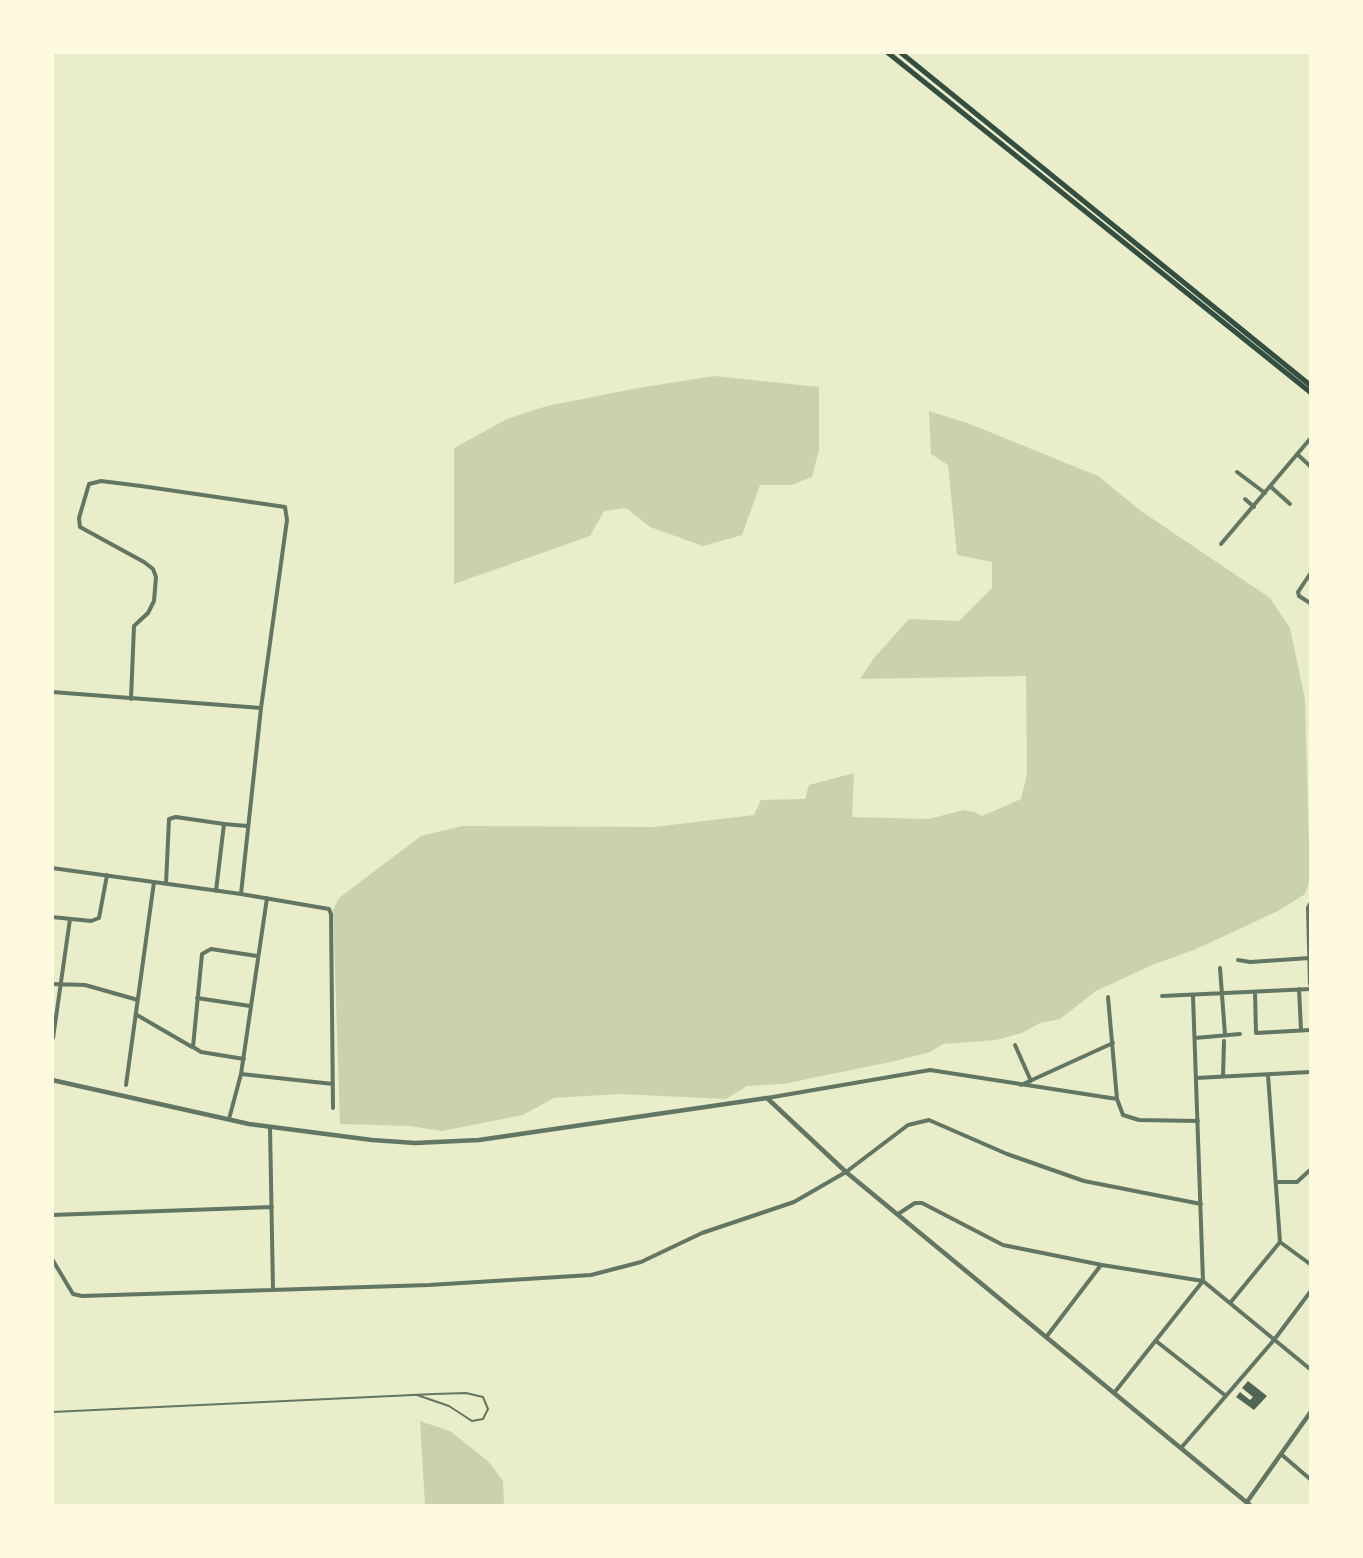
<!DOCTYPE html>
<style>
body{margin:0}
#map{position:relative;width:1363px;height:1558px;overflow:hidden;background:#e9edc9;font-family:"IBM Plex Sans",sans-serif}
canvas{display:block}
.frame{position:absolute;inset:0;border:54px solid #fefae0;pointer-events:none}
</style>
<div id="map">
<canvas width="1363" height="1558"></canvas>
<div class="frame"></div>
</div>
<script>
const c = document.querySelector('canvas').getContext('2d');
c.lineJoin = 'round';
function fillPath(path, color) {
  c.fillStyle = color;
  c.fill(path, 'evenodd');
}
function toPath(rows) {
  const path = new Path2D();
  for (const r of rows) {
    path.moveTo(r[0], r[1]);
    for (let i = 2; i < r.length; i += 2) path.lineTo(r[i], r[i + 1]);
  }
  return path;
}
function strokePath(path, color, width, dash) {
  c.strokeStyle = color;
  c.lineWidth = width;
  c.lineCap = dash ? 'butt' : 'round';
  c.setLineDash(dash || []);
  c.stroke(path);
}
fillPath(toPath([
 [715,376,819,387,819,450,812,477,792,485,760,485,742,535,703,546,650,527,626,508,604,511,590,536,454,584,454,448,507,419,547,406,638,388],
 [929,411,970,424,1098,476,1141,511,1270,598,1290,628,1305,699,1310,879,1305,894,1278,911,1194,950,1152,965,1096,991,1060,1019,1040,1023,1022,1033,996,1040,943,1044,930,1052,895,1061,783,1084,747,1086,726,1099,619,1094,554,1098,523,1115,442,1131,410,1126,340,1124,333,910,339,898,421,836,462,826,654,827,754,815,761,800,805,799,809,785,854,773,852,817,929,819,963,810,974,812,982,816,1021,799,1027,774,1026,676,860,679,874,658,909,619,959,621,992,588,992,562,957,555,948,465,931,454],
 [420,1421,450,1431,489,1462,503,1481,504,1505,425,1505]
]), '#cad2ad');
fillPath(toPath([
 [1248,1381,1267,1396,1254,1410,1236,1397,1240,1392,1250,1400,1253,1397,1242,1388]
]), '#4f6655');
strokePath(toPath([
 [52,1412,434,1394,466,1393,483,1397,488,1409,483,1419,472,1421,449,1406,417,1395]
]), '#617663', 2);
strokePath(toPath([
 [1297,454,1310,466],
 [1237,472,1265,493],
 [1271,487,1290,504],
 [1245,499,1254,507],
 [1221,544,1310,439],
 [1310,574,1298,592,1299,596,1310,603],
 [52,692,261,708],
 [131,699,134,626,148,613,154,601,156,577,153,569,144,562,80,527,79,518,89,484,101,481,141,486,285,507,287,520,261,708,241,894],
 [224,824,247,826],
 [52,868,241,894,329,909,331,914,333,1108],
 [166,884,169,819,176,817,224,824,216,891],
 [1310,904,1308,908,1310,984],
 [52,917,91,921,99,918,107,875],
 [1238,960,1250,962,1310,958],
 [1220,968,1225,1035],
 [52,984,85,985,138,1000],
 [1299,989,1301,1030],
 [1255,992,1256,1033,1310,1030],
 [1162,996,1310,989],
 [1108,997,1117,1099,1123,1115,1139,1120,1198,1121],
 [197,998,250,1006],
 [137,1015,192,1047],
 [53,1038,70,919],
 [1195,1038,1240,1034],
 [1015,1045,1031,1081],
 [244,1059,201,1052,193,1047,202,954,211,949,257,956],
 [241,1074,333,1084],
 [1268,1075,1280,1242,1310,1264],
 [1223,1076,1224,1041],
 [1196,1078,1310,1072],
 [126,1085,154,882],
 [1021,1085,1113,1043],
 [767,1098,930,1070,1117,1099],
 [229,1119,241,1074,267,898],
 [270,1127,273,1290],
 [1276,1182,1297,1182,1310,1170],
 [898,1214,915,1203,922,1203,1003,1245,1102,1265,1203,1281,1310,1369],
 [52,1215,272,1207],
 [52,1259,73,1294,82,1296,429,1285,591,1275,641,1262,702,1233,794,1202,846,1172,908,1125,929,1120,1007,1154,1084,1181,1201,1204],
 [1230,1303,1280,1242],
 [1047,1336,1101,1265],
 [1156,1341,1226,1396],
 [1114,1393,1203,1281,1193,996],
 [1181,1448,1274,1340,1310,1292],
 [1282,1455,1310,1479]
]), '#617663', 4);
strokePath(toPath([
 [52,1080,249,1124,372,1140,415,1143,479,1140,767,1098,846,1172,1251,1506],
 [1247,1502,1310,1413]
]), '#617663', 4.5);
strokePath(toPath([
 [887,52,1310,392],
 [900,52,1310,385]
]), '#344e41', 5);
</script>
